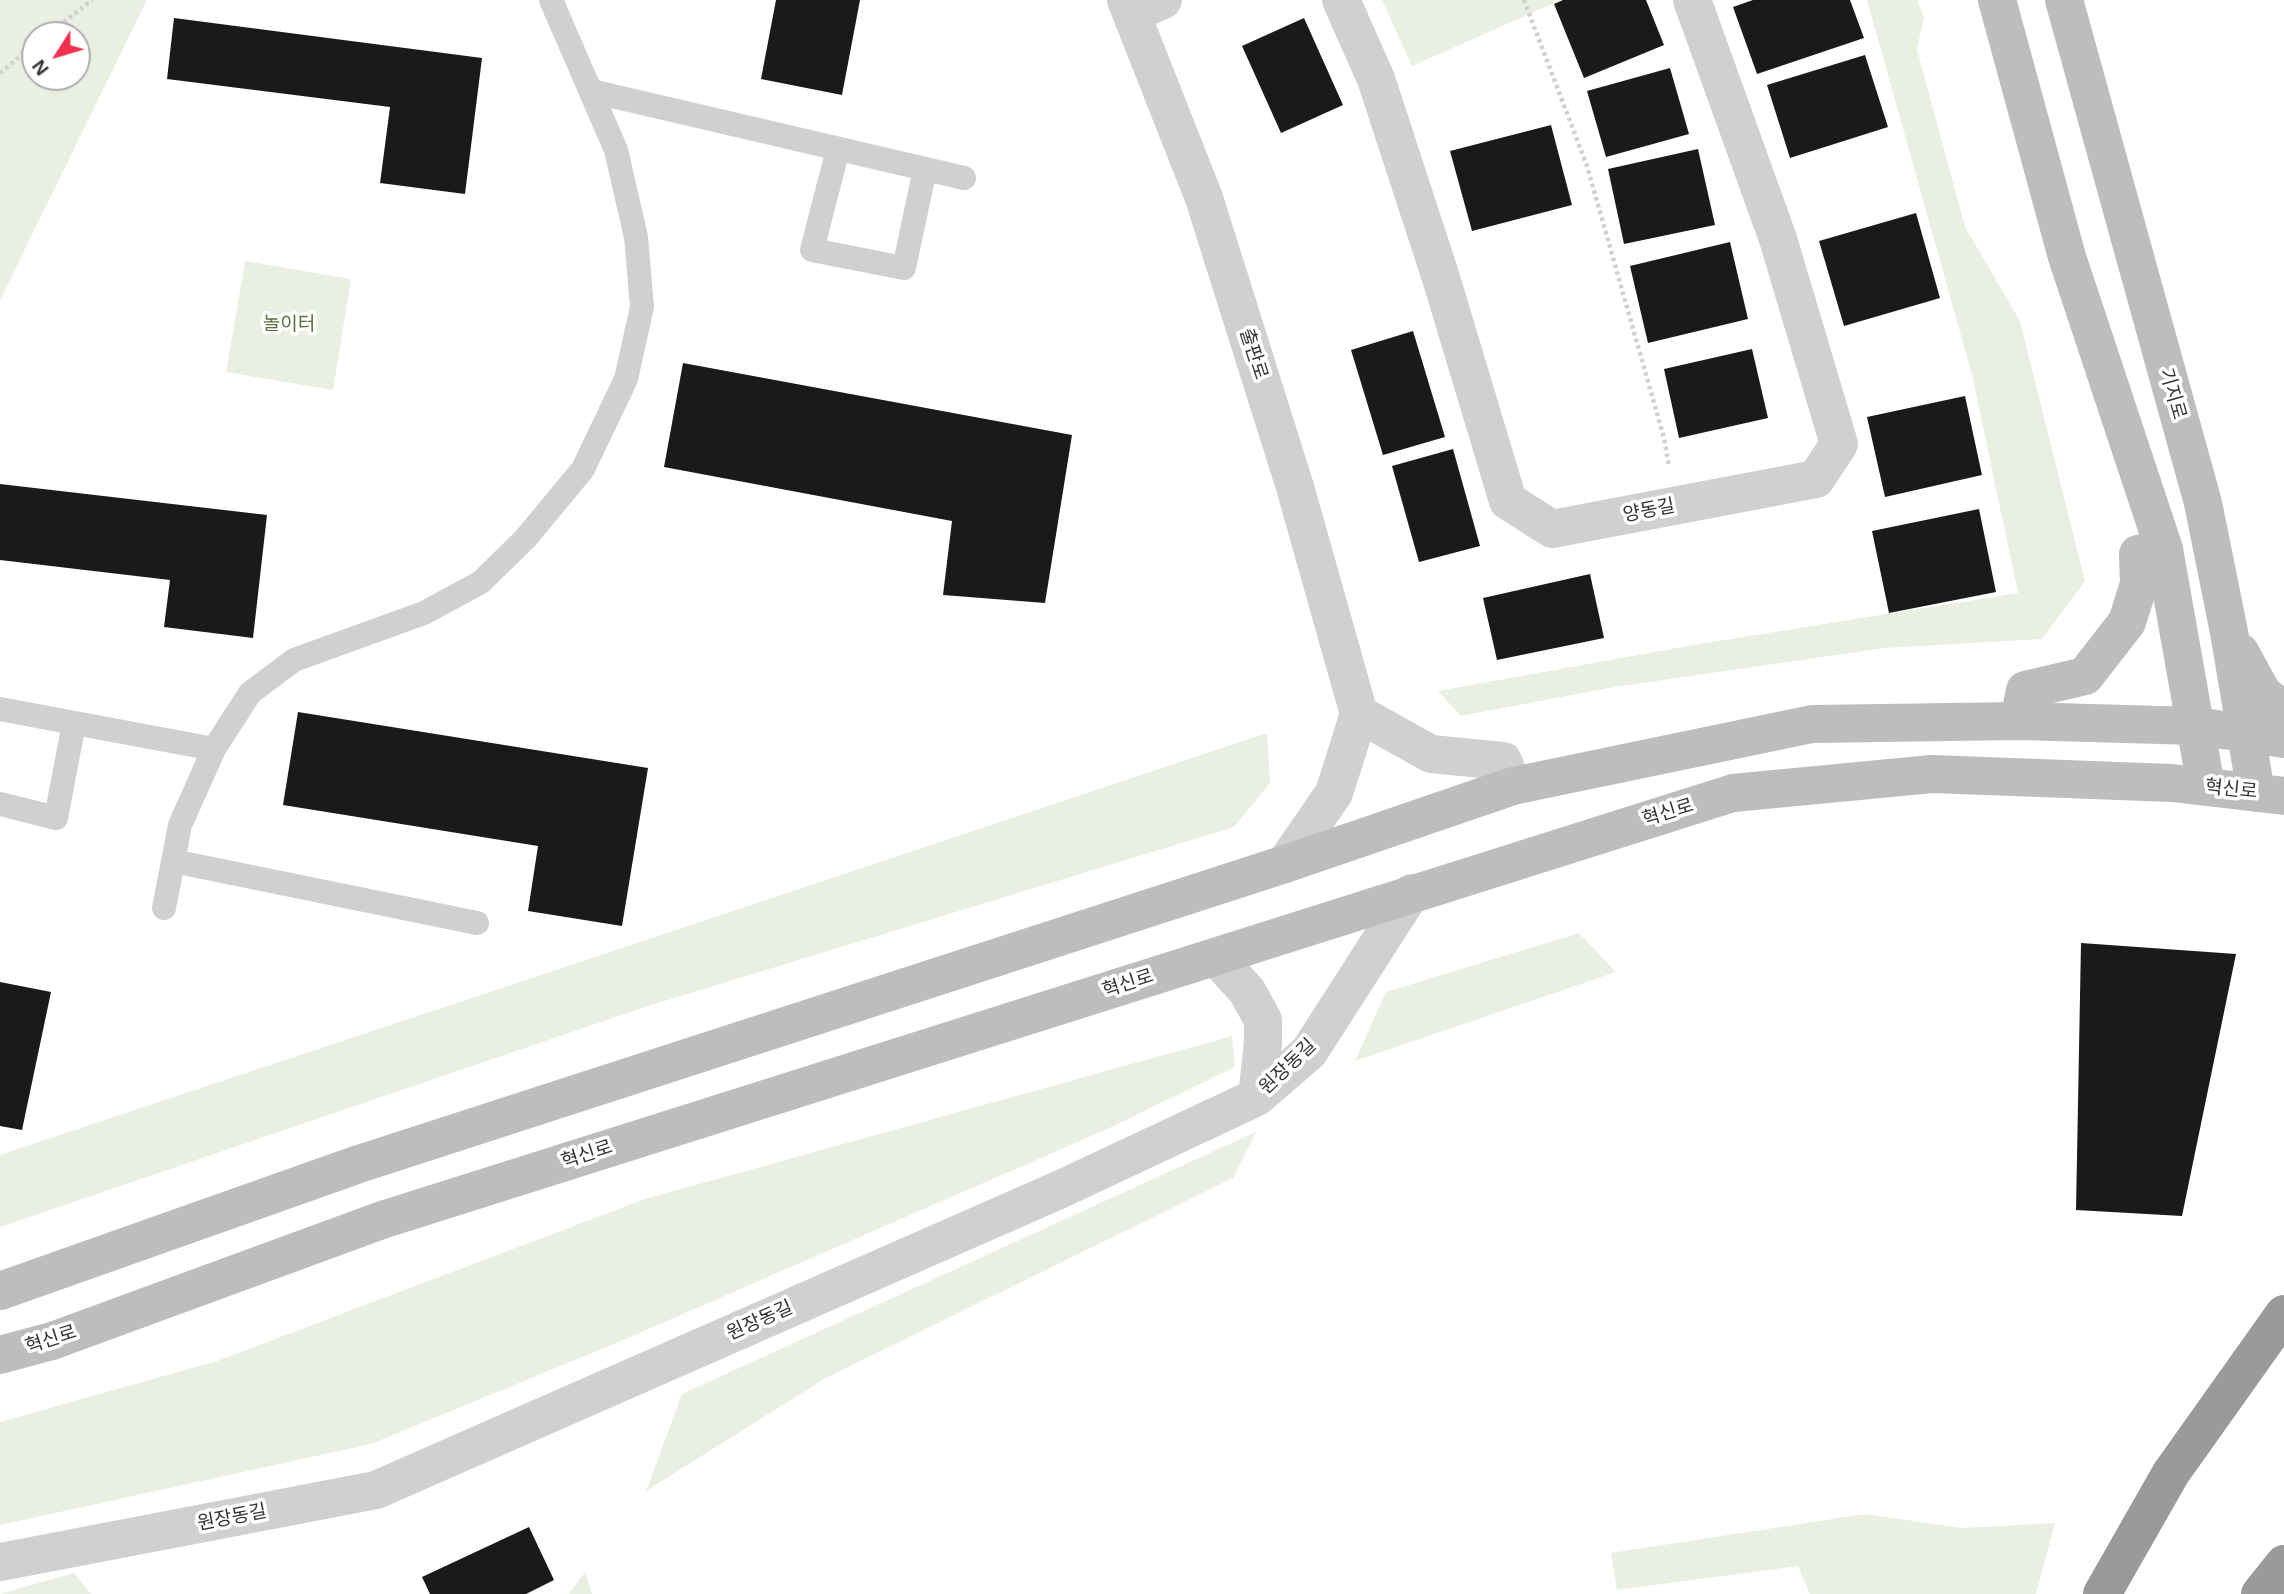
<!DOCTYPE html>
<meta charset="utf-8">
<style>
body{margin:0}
#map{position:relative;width:2284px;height:1594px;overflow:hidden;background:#fff;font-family:Helvetica,sans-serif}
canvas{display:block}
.north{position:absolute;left:21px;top:21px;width:70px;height:70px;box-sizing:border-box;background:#fff;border:2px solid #adadad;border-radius:50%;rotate:233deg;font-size:19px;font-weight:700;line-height:28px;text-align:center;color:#333}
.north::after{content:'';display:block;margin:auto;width:24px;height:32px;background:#ef304e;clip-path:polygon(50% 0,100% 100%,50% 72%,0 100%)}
</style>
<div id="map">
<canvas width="2284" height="1594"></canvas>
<div class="north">N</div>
</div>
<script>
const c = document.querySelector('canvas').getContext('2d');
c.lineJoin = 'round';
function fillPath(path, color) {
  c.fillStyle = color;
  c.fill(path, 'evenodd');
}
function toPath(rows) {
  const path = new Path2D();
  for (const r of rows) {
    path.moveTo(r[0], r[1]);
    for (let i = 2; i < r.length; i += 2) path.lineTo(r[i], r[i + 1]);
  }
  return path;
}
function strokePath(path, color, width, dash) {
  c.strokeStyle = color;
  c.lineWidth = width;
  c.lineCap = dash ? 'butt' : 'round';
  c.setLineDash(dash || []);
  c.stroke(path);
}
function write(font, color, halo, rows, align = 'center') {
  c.font = font + ' Helvetica,"Noto Sans KR",sans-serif';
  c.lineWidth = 7;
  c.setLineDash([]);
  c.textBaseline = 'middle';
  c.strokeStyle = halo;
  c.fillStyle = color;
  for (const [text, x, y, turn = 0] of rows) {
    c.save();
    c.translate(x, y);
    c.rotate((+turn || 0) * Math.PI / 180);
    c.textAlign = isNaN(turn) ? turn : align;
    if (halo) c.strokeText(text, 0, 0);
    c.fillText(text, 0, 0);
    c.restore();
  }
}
fillPath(toPath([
 [0,0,147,0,0,300],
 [35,35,77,35,77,77,35,77],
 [1382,0,1561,0,1412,66],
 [1867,0,1917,0,1924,17,1917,49,1965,227,2020,321,2085,581,2042,639,1885,648,1614,687,1461,716,1438,691,1699,644,2018,593,1972,375],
 [245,261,351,279,333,390,226,372],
 [1267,733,1270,783,1234,827,648,1006,0,1227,0,1155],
 [1579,933,1616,972,1355,1061,1386,992],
 [1232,1036,1235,1067,1105,1130,621,1341,371,1444,0,1525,0,1422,217,1361,645,1199],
 [1256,1132,1233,1178,824,1379,646,1491,682,1394],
 [1865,1514,1962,1528,2055,1523,2036,1594,1810,1594,1798,1566,1617,1590,1611,1553],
 [585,1572,592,1594,569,1594],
 [74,1573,91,1594,0,1594]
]), '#eaf0e1');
fillPath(toPath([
 [776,0,860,0,842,95,761,79],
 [1563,0,1646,0,1664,45,1584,78,1554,4],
 [1753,0,1850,0,1864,38,1757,74,1733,7],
 [174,18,482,58,465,194,380,183,390,107,167,79],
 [1304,18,1343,105,1281,133,1242,46],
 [1865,55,1888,127,1790,158,1767,85],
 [1670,68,1689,134,1606,157,1587,91],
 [1551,125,1572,205,1472,231,1450,151],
 [1698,149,1715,225,1624,244,1608,169],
 [1916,213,1940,298,1844,326,1819,241],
 [1730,242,1748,319,1648,343,1630,266],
 [1413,331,1445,437,1383,455,1351,350],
 [1752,349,1768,418,1679,438,1664,369],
 [683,363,1072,435,1045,603,943,595,952,521,664,467],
 [1965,396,1982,475,1885,497,1867,417],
 [1453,449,1480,546,1419,562,1392,466],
 [0,484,267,515,253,638,164,627,170,580,0,560],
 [1979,509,1996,592,1889,613,1872,531],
 [1590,574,1604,638,1497,660,1483,598],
 [298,712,648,768,622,926,528,911,538,846,283,805],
 [2081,943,2236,954,2182,1216,2076,1210],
 [0,982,51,992,22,1130,0,1126],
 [529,1527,554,1580,526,1594,430,1594,422,1577]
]), '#1a1a1a');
strokePath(toPath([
 [1524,0,1587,166,1664,438,1669,467],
 [47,35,92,0],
 [0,73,35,44]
]), '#d0d0d0', 4.5, [3.5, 3.5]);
strokePath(toPath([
 [591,91,964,178],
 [838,149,812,250,904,268,925,169],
 [0,709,214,749],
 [0,804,56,818,74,723],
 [173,861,477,923],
 [164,908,180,825,214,749,250,693,294,660,424,613,481,582,525,539,583,469,626,379,642,307,636,237,616,150,551,0]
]), '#d0d0d0', 24);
strokePath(toPath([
 [1126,0,1204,198,1295,487,1359,714,1334,793,1285,864],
 [1341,0,1376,79,1441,278,1508,501,1552,529,1816,479,1839,444,1778,239,1692,0],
 [1133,13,1163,0],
 [1359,714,1431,754,1503,761,1513,786],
 [1216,957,1247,991,1263,1020,1263,1042,1257,1097],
 [0,1562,376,1490,1061,1189,1257,1097,1309,1052,1411,893]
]), '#d0d0d0', 38);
strokePath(toPath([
 [1997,0,2067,257,2164,549,2206,787],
 [2064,0,2203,503,2229,632,2256,793],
 [2240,652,2263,694,2284,710],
 [2019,721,2025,690,2085,676,2127,622,2139,584,2138,554,2164,549],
 [0,1291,359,1164,1285,864,1513,786,1812,724,2019,721,2196,726,2284,739],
 [0,1355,52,1341,382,1220,1733,793,1932,774,2172,783,2284,796]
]), '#bdbdbd', 38);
strokePath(toPath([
 [2102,1594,2171,1473,2284,1314],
 [2260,1594,2284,1564]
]), '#9a9a9a', 38);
write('19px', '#5a723c', '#fff', [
 ["놀이터",289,325]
]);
write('19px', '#333', '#fff', [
 ["출판로",1253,354,72],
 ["기지로",2172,394,74],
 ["양동길",1649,511,-11],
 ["혁신로",2231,790,6],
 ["혁신로",1668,813,-17],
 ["혁신로",1128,984,-18],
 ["원장동길",1288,1067,-44],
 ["혁신로",587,1155,-18],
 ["원장동길",760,1321,-24],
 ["혁신로",51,1340,-18],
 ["원장동길",232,1518,-11]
]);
</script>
